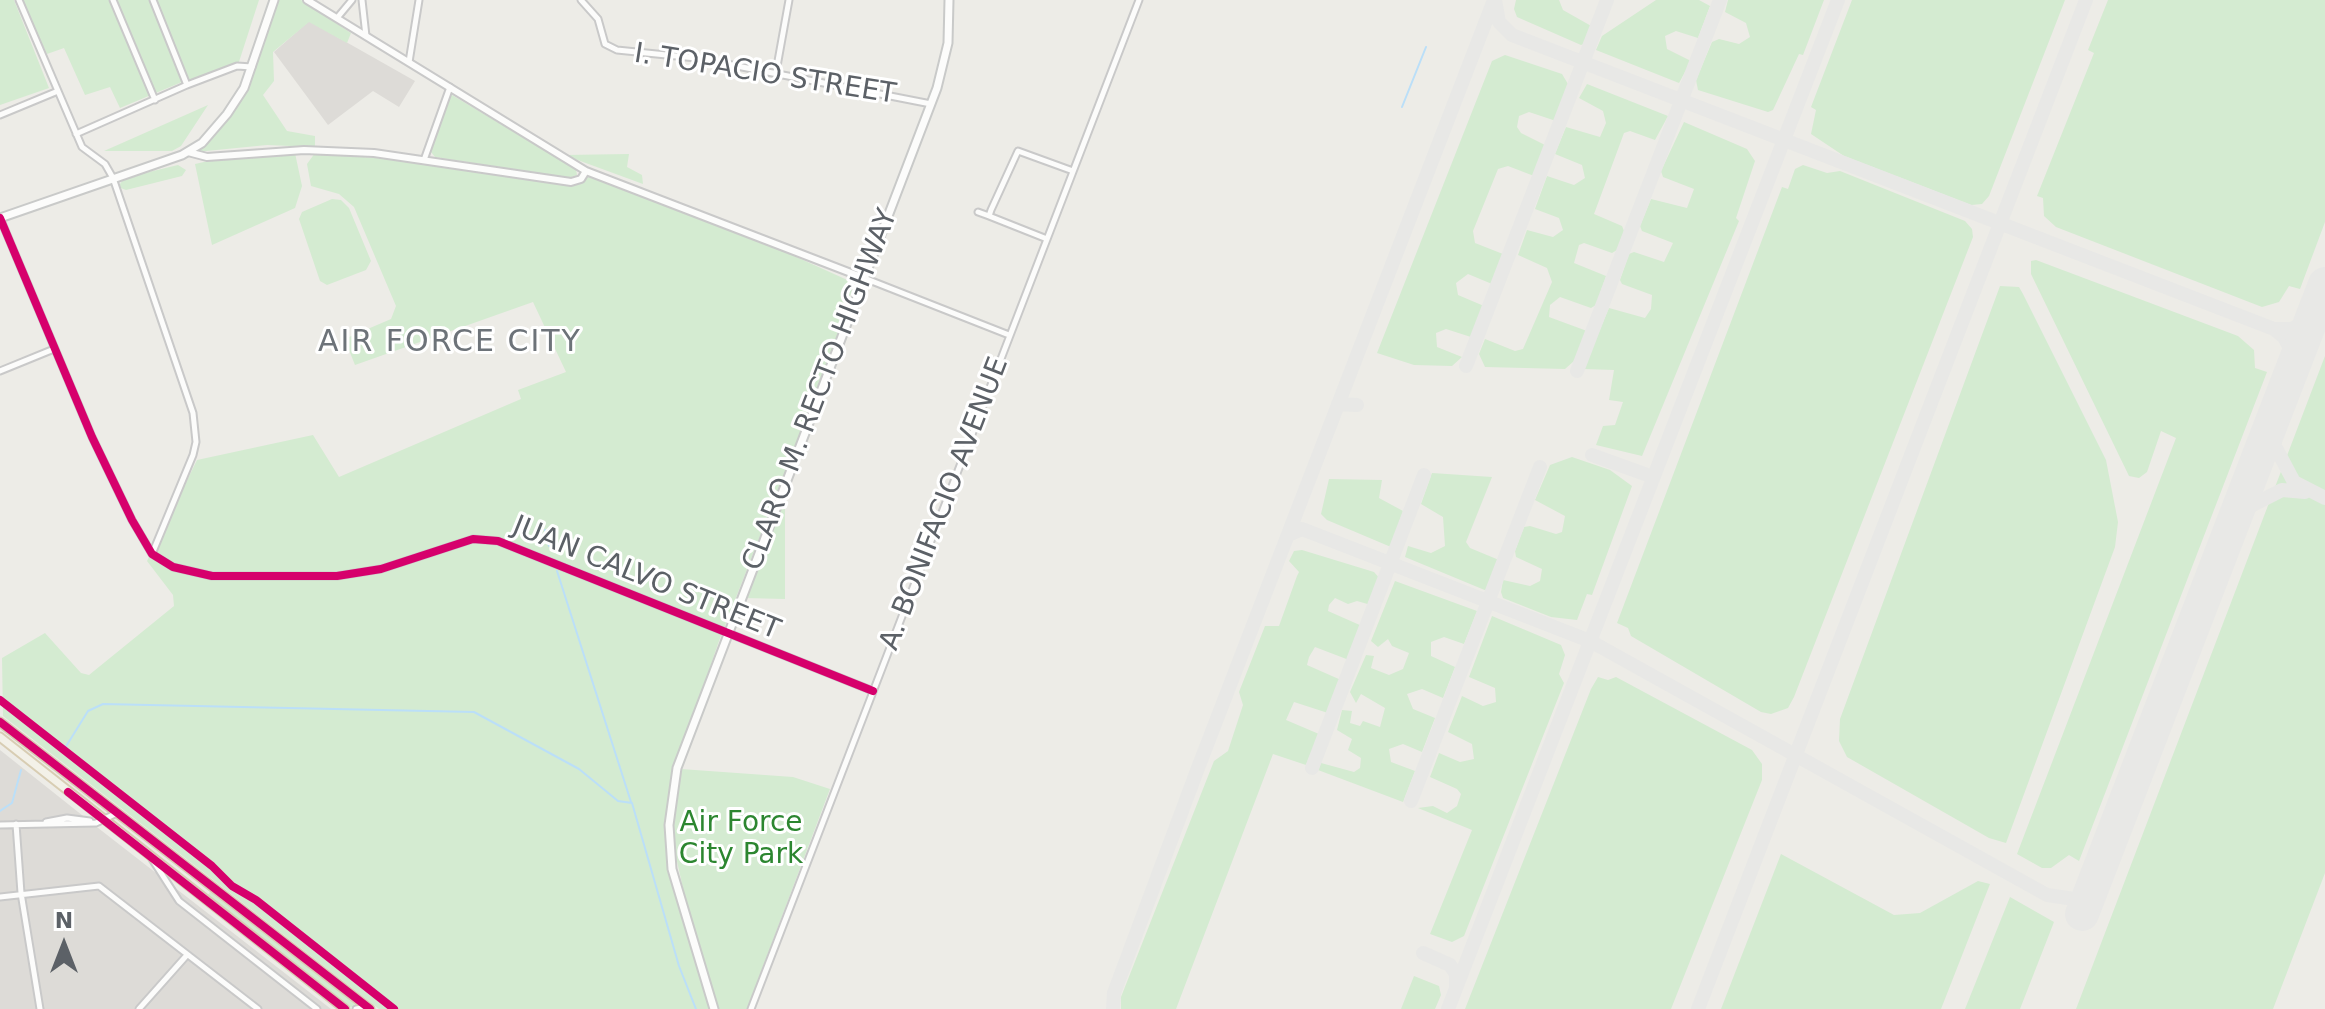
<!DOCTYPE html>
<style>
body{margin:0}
#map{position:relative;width:2325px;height:1009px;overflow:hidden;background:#edece7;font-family:"DejaVu Sans",sans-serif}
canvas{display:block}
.north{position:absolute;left:24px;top:905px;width:80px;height:80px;-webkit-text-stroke:6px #fff;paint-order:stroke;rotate:0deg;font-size:22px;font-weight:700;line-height:32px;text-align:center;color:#5c6167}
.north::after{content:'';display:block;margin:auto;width:28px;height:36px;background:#5c6167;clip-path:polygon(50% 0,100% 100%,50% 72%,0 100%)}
</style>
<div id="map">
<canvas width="2325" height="1009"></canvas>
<div class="north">N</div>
</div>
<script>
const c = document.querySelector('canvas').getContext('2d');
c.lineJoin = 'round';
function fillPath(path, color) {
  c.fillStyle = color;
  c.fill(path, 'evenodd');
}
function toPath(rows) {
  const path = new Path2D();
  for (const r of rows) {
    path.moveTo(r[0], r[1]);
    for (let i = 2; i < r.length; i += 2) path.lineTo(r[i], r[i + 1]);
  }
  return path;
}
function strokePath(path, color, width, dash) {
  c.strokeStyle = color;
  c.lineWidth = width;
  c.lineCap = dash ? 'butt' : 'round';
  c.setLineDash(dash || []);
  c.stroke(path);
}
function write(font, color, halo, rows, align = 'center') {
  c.font = font + ' "DejaVu Sans",sans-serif';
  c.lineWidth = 6;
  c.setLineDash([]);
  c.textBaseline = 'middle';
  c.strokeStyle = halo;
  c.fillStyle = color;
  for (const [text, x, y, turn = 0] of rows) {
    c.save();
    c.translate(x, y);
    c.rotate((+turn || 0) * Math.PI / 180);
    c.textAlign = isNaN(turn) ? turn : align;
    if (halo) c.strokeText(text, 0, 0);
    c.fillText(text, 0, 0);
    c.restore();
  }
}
fillPath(toPath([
 [309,21,415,81,399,107,373,91,328,125,274,52],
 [0,750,102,831,331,1009,0,1009]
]), '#dddbd7');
fillPath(toPath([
 [0,0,14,0,49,88,0,105],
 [22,0,149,0,182,82,120,108,110,87,85,95,64,48,47,54],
 [157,0,259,0,237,68,190,86],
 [279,0,301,0,351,33,347,43,309,22,273,52,274,81,263,95,287,131,315,136,315,147,267,145,196,152,231,117,247,90],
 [1516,0,1559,0,1563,10,1593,27,1586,43,1581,45,1517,17,1514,9],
 [1656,0,1699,0,1710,6,1698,38,1676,31,1665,36,1667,49,1691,61,1679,83,1596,50,1602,36],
 [1728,0,1824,0,1803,55,1799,54,1773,110,1768,112,1698,90,1696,80,1712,42,1719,39,1739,44,1750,37,1746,23,1725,12],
 [1852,0,2065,0,1989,196,1982,204,1971,205,1844,156,1811,134,1816,110,1811,107],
 [2108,0,2325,0,2325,222,2300,289,2289,286,2279,302,2262,307,2056,227,2044,216,2043,198,2037,196,2094,53,2088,50],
 [1505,55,1562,74,1568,84,1556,121,1529,112,1519,116,1517,127,1521,133,1545,145,1534,176,1508,166,1498,169,1473,231,1475,243,1503,254,1492,284,1468,274,1456,283,1458,295,1484,306,1471,337,1446,329,1436,333,1437,347,1462,357,1452,366,1414,365,1377,353,1492,61],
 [1587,84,1668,116,1655,140,1630,131,1624,133,1594,214,1622,226,1624,231,1617,250,1612,253,1584,243,1579,245,1574,263,1606,276,1596,305,1591,308,1560,297,1550,305,1549,317,1587,331,1574,361,1565,369,1485,367,1479,354,1485,339,1515,351,1523,349,1552,282,1547,268,1518,255,1527,230,1553,237,1563,230,1559,218,1535,209,1547,176,1574,185,1585,178,1582,165,1555,154,1566,127,1600,137,1606,123,1603,111,1579,98],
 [452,95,576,169,577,175,569,178,435,157,431,152,447,97],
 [208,105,181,146,172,151,104,151],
 [1684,122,1747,149,1755,161,1736,218,1739,221,1642,456,1596,445,1603,426,1615,425,1623,402,1609,400,1614,370,1583,369,1609,308,1645,318,1651,309,1652,295,1622,284,1620,280,1629,254,1634,252,1664,262,1673,243,1642,231,1640,226,1651,199,1687,208,1694,189,1663,177,1661,171],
 [295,153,302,186,295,208,212,245,195,164,226,157],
 [315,153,413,161,565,184,577,184,590,176,792,255,854,283,836,342,719,641,671,782,666,821,668,863,712,1009,379,1009,3,716,2,658,45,633,81,673,89,675,174,606,173,595,147,561,197,460,313,435,339,477,521,399,518,390,566,372,533,302,355,365,347,345,349,337,391,319,396,306,354,207,339,194,311,186,307,164],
 [629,154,627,167,642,175,643,184,564,155],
 [178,165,186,170,182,176,126,190,118,187,124,178],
 [1803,165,1827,173,1840,171,1965,221,1972,229,1973,237,1794,697,1788,708,1771,714,1761,712,1631,636,1628,628,1617,623,1782,187,1788,189,1795,169],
 [332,199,341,200,349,208,371,261,366,270,327,285,320,281,299,219,302,212],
 [2036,260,2238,336,2254,350,2255,368,2267,372,2079,861,2069,855,2051,868,2042,868,2017,854,2176,438,2161,431,2147,472,2139,478,2129,476,2031,274,2031,261],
 [2000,286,2019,287,2023,294,2106,460,2118,522,2115,547,2006,843,1989,838,1847,757,1839,741,1840,719],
 [2325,356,2325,873,2273,1009,2076,1009],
 [1572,457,1610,470,1632,486,1592,595,1587,594,1577,620,1551,617,1503,598,1501,592,1503,580,1530,586,1540,581,1542,569,1516,557,1515,551,1524,527,1530,526,1556,534,1562,532,1565,516,1535,500,1550,465],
 [1432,473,1492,477,1466,542,1470,548,1499,560,1487,591,1405,557,1408,546,1431,553,1445,546,1443,517,1421,504],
 [1329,479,1382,480,1379,498,1403,511,1391,547,1327,520,1321,514],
 [785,495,785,599,744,598],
 [1302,550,1374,572,1381,580,1371,605,1357,601,1348,604,1335,598,1329,605,1328,611,1362,626,1349,660,1315,647,1309,657,1307,665,1341,680,1328,713,1294,702,1286,720,1319,734,1306,765,1273,754,1176,1009,1121,1009,1121,997,1214,761,1228,751,1243,705,1239,692,1265,626,1279,626,1297,576,1299,572,1289,561,1294,551],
 [1395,581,1477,611,1464,644,1444,637,1431,642,1431,656,1455,667,1443,698,1422,689,1407,694,1413,709,1435,718,1422,752,1403,744,1389,749,1391,762,1415,771,1403,802,1318,770,1321,763,1354,772,1360,768,1361,758,1348,750,1352,739,1337,730,1342,710,1352,711,1350,723,1360,726,1363,721,1380,727,1385,708,1361,694,1356,703,1350,692,1366,655,1374,656,1371,668,1389,675,1403,669,1409,653,1392,646,1388,639,1378,647,1371,641],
 [1492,616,1561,645,1565,655,1559,674,1564,683,1464,936,1452,942,1430,934,1472,830,1418,808,1433,806,1447,813,1457,806,1461,794,1457,789,1430,777,1439,753,1460,762,1474,759,1472,744,1448,732,1462,696,1483,706,1496,702,1495,688,1469,677],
 [1598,677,1608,680,1616,677,1752,750,1762,764,1762,780,1671,1009,1465,1009,1591,689],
 [681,769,793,777,830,789,747,1009,718,1009,696,946,674,848,674,812],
 [1781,854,1894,915,1920,913,1978,881,1990,884,1941,1009,1721,1009],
 [210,892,353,1002,356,1007,350,1007,266,944,207,896],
 [2010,897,2054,922,2020,1009,1965,1009],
 [1414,976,1439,986,1441,995,1435,1009,1401,1009]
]), '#d4ebd1');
strokePath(toPath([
 [1402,107,1426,47],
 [545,530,549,546],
 [557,571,631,802],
 [65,748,88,711,103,704,474,712,579,769,618,801,632,803,679,966,696,1009],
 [0,811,12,803,21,770]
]), '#bbdff8', 2);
strokePath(toPath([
 [1495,0,1499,22,1512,35,2274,329,2284,337,2292,352,2290,375],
 [2274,329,2292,329,2312,316],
 [1466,366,1607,0],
 [1577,371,1720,0],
 [1338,404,1357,405],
 [2268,433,2294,482,2325,498],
 [1592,455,1653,477],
 [2237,513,2282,490,2305,492],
 [1288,535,1302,529,1590,641,2047,895,2088,901],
 [1312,768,1424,475],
 [1411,801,1540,467],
 [1423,953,1450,965,1456,974,1456,986],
 [1113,1009,1114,993,1198,768,1494,0],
 [1448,1009,1838,0],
 [1698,1009,2086,0]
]), '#e8e8e6', 14);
strokePath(toPath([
 [2082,914,2325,284]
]), '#e8e8e6', 34);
const minor = toPath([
 [19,0,82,147,105,164,113,178,193,413,196,442,193,455,152,554],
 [113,0,155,100],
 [153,0,187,85],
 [362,0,366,36],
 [581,0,598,19,605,44,617,50,696,58,931,104],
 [337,18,352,0],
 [409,62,419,0],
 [776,72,789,0],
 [0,115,58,91],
 [76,134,187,85,237,66,252,67],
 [424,160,450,87],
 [978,212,989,216],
 [0,218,92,437,132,520,152,554,173,567,212,576,337,576,381,569,473,539,498,541,873,691],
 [1047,239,989,216,991,210,1018,151,1073,171],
 [864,278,1009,335],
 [0,371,54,349],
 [46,822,67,818,90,821],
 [16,824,21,893,40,1009],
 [0,825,96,823,117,813],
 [152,859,179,901,317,1009],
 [0,897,99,886,258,1009],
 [139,1009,187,955],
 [356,1009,367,1007],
 [751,1009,1139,0]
]);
const tertiary = toPath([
 [307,0,586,171,864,278],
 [188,152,207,157,304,150,374,153,571,182,581,179,586,171]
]);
const secondary = toPath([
 [0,218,182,155,202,143,227,114,244,88,274,0],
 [714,1009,672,869,669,825,677,768,937,88,948,43,949,0]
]);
const primary = toPath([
 [0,722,370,1009],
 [0,737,345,1009]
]);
strokePath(minor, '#c9c9c9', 9);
strokePath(tertiary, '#c9c9c9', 10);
strokePath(secondary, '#c9cac9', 11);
strokePath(primary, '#d8cdb3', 11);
strokePath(minor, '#fcfcfb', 5);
strokePath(tertiary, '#fcfcfb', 6);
strokePath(secondary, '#fcfcfb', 7);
strokePath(primary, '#f3f1e8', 7);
strokePath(toPath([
 [0,218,92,437,132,520,152,554,173,567,212,576,337,576,381,569,473,539,498,541,873,691],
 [0,700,212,866,232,886,256,900,394,1009],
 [0,722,370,1009],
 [68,792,345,1009]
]), '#d6006c', 8);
write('28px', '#5c6167', '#fff', [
 ["I. TOPACIO STREET",765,75,9],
 ["CLARO M. RECTO HIGHWAY",821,390,-69],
 ["A. BONIFACIO AVENUE",945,504,-69],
 ["JUAN CALVO STREET",646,579,22]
]);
write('28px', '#2c8630', '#fff', [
 ["Air Force",741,824],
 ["City Park",741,856]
]);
c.letterSpacing = '2px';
write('30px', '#6d7379', '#fff', [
 ["AIR FORCE CITY",450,343]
]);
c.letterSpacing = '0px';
</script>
